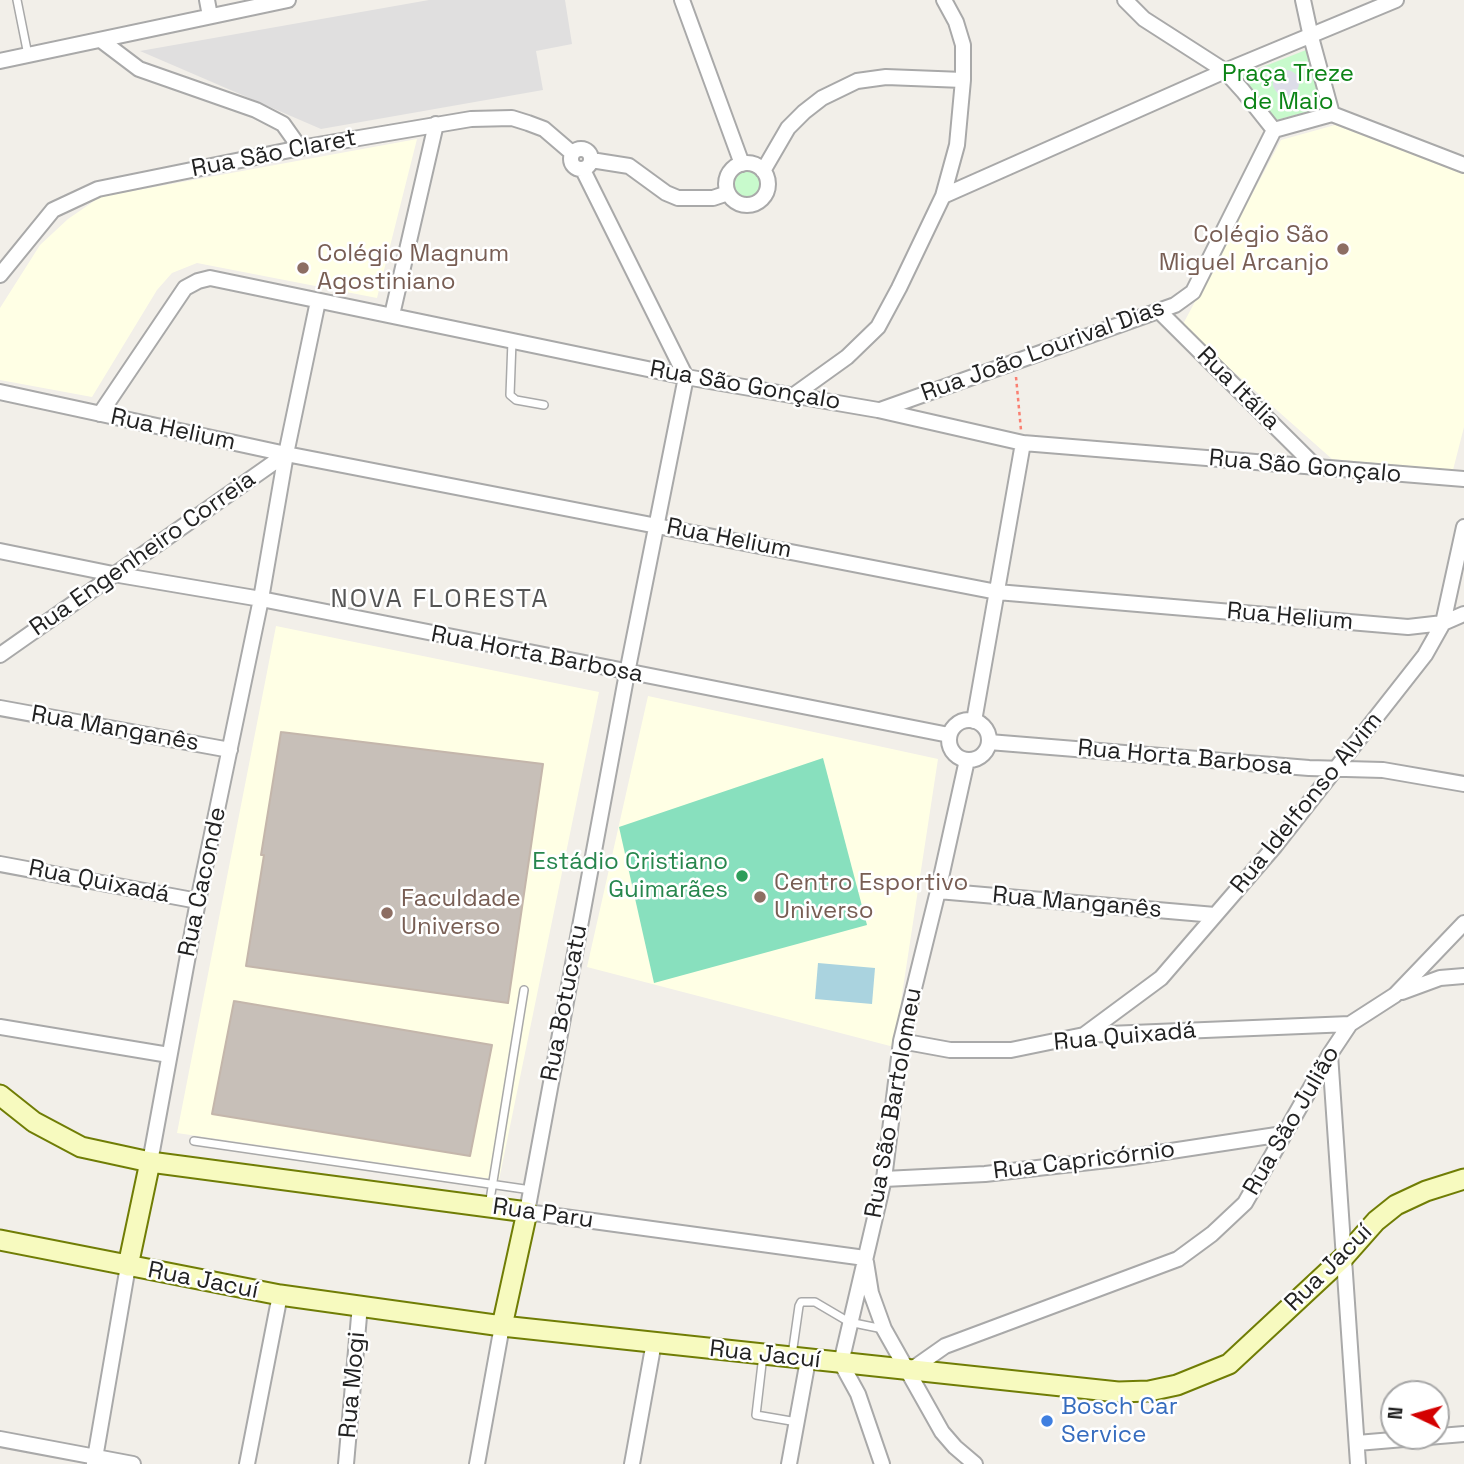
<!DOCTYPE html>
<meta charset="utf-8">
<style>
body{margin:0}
#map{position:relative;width:1464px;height:1464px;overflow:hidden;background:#f2efe9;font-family:"Space Grotesk",sans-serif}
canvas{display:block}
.north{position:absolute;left:1380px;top:1380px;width:70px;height:70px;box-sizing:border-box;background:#fff;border:2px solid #a7a7a7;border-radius:50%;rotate:275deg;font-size:19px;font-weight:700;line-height:28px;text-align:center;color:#222}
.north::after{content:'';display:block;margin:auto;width:24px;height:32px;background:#d40000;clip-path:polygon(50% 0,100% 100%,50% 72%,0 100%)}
</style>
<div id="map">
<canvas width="1464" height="1464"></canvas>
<div class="north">N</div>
</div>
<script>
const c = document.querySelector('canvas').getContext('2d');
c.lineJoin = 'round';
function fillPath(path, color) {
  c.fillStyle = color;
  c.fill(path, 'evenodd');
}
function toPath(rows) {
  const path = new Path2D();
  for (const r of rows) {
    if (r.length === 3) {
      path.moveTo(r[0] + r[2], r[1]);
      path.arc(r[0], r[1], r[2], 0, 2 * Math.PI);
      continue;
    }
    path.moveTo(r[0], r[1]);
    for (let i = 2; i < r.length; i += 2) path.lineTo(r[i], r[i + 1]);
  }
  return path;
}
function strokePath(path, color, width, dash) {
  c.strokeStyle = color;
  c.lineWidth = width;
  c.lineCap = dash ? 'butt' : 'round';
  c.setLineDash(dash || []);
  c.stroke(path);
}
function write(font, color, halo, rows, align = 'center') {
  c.font = font + ' "Space Grotesk",sans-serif';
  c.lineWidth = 5;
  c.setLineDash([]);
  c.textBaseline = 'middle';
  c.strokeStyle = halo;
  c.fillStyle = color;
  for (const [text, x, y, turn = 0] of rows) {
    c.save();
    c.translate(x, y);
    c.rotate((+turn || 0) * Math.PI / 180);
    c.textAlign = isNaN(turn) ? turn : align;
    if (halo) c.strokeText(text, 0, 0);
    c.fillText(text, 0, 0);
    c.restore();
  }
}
fillPath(toPath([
 [429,0,565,0,572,44,536,51,543,90,321,129,140,51]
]), '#e0dfdf');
fillPath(toPath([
 [1335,125,1464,173,1464,427,1453,470,1332,459,1182,326,1281,140],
 [417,139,377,298,197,263,172,273,157,290,92,397,0,380,0,308,40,245,68,219,100,197],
 [276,626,599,692,499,1180,177,1133],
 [648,696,938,759,894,1047,587,967]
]), '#ffffe5');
fillPath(toPath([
 [1306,50,1322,108,1276,120,1242,75],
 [747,185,16]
]), '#c8facc');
fillPath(toPath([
 [823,758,867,925,654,983,619,827]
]), '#88e0be');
fillPath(toPath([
 [1286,83,13]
]), '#dddde8');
fillPath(toPath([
 [818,963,875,968,872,1004,815,999]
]), '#aad3df');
const building = toPath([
 [281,732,543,764,508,1003,246,966,264,855,261,855,281,732],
 [234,1001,492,1045,470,1156,212,1114,234,1001]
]);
fillPath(building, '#c7bfb8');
strokePath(building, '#c4b6ab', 2);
const lane = toPath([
 [17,0,28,55],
 [512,341,510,395,516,400,544,405],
 [194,1141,531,1190],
 [489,1206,524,990],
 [763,1355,756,1415,797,1422],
 [792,1355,799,1306,801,1302,815,1302,849,1322,883,1329]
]);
const street = toPath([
 [207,0,210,16],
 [682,0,742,164],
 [1125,0,1144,19,1225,71,1243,91,1274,130],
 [1303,0,1311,37,1332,114],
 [102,41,139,69,256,110,283,124,300,148],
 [0,61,288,0],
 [1332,114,1464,165],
 [1274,130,1332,114],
 [581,159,10],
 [591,160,629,166,666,193,678,198,713,198,728,193],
 [747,184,21],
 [583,170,686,377],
 [763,171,788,128,804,112,822,98,857,81,886,77,963,80],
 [943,196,1225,71,1396,0],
 [0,275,53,210,98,189,300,148,471,119,512,118,528,123,544,129,572,153],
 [1158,310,1317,468],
 [392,315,436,124],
 [686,377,627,673,527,1212,865,1258],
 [0,392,286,454,997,592,1408,627,1443,623,1464,614],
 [794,395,847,357,878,327,899,288,943,196,957,145,963,80,963,45,956,22,944,0],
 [880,410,1175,305,1193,292,1274,130],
 [100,414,185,288,198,281,210,278,686,377,878,410,1023,443,1464,479],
 [0,551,113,574,261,599,949,735],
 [0,655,286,454],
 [0,708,230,750],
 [969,740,20],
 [974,721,1023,443],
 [989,742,1309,768,1383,770,1464,784],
 [0,864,198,901],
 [938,891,1215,915],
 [1402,992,1440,978,1464,976],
 [0,1027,169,1055],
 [1084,1035,1161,978,1275,846,1425,655,1443,623,1464,527],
 [901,1041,950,1050,1011,1050,1084,1035,1350,1024],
 [1330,1054,1358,1464],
 [150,1162,198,901,261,599,286,454,318,301],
 [884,1179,985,1174,1125,1158,1283,1134],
 [866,1262,871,1293,884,1329,942,1432,955,1447,975,1464],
 [908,1372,945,1346,1178,1259,1212,1234,1245,1203,1330,1054,1350,1024,1395,995,1464,923],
 [0,1439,133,1464],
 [1357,1443,1464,1434],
 [94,1464,128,1266],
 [247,1464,280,1295],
 [346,1464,360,1305],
 [477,1464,502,1326],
 [632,1464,654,1342],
 [789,1464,808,1360],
 [882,1464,858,1394,841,1363,884,1179,901,1041,938,891,967,760]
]);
const secondary = toPath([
 [0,1095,34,1122,81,1147,150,1162,527,1212,502,1326],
 [0,1240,280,1295,502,1326,1118,1392,1149,1391,1177,1385,1229,1364,1345,1256,1376,1221,1396,1205,1426,1191,1464,1179],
 [128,1266,150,1162]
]);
strokePath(lane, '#a9a9a9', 10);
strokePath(street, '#a9a9a9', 18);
strokePath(secondary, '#707d05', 23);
strokePath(toPath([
 [1016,377,1021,430]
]), '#fa8072', 2.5, [3.5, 3.5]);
strokePath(lane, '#fff', 7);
strokePath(street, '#fff', 14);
strokePath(secondary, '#f7fabf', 19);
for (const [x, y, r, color] of [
 [1343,249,7,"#8d6e63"],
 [303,268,7,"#8d6e63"],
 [742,876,7,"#2e9e5b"],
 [760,897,7,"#8d6e63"],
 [387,913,7,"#8d6e63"],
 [1047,1421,7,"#3f7fe0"]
]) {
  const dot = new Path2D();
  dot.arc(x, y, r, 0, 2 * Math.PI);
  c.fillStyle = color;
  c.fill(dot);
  strokePath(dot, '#fff', 2.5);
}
write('24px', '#0c8416', '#fff', [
 ["Praça Treze",1288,74],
 ["de Maio",1288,102]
]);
write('24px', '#222', '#fff', [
 ["Rua São Claret",274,154,-11],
 ["Rua João Lourival Dias",1043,351,-20],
 ["Rua São Gonçalo",745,386,10],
 ["Rua Itália",1238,389,45],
 ["Rua Helium",173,430,12],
 ["Rua São Gonçalo",1305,467,5],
 ["Rua Helium",729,539,11],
 ["Rua Engenheiro Correia",143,554,-35],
 ["Rua Helium",1290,617,5],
 ["Rua Horta Barbosa",537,655,11],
 ["Rua Manganês",115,729,10],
 ["Rua Horta Barbosa",1185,758,5],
 ["Rua Idelfonso Alvim",1307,803,-51],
 ["Rua Quixadá",99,882,11],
 ["Rua Caconde",203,882,-78],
 ["Rua Manganês",1077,903,5],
 ["Rua Botucatu",565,1003,-79],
 ["Rua Quixadá",1125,1037,-5],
 ["Rua São Bartolomeu",894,1103,-80],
 ["Rua São Julião",1292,1121,-60],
 ["Rua Capricórnio",1084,1161,-7],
 ["Rua Paru",543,1214,8],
 ["Rua Jacuí",1329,1268,-45],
 ["Rua Jacuí",203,1281,11],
 ["Rua Jacuí",765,1355,6],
 ["Rua Mogi",353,1385,-85]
]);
write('24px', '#785e54', '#fff', [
 ["Colégio São",1329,235,"right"],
 ["Miguel Arcanjo",1329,263,"right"],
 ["Colégio Magnum",317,254],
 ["Agostiniano",317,282],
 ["Centro Esportivo",774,883],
 ["Universo",774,911],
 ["Faculdade",401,899],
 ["Universo",401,927]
], 'left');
write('24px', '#27864d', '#fff', [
 ["Estádio Cristiano",728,862],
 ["Guimarães",728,890]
], 'right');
write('24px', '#366cbe', '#fff', [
 ["Bosch Car",1061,1407],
 ["Service",1061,1435]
], 'left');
c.letterSpacing = '2px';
write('26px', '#555', '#fff', [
 ["NOVA FLORESTA",440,600]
]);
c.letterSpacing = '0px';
</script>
